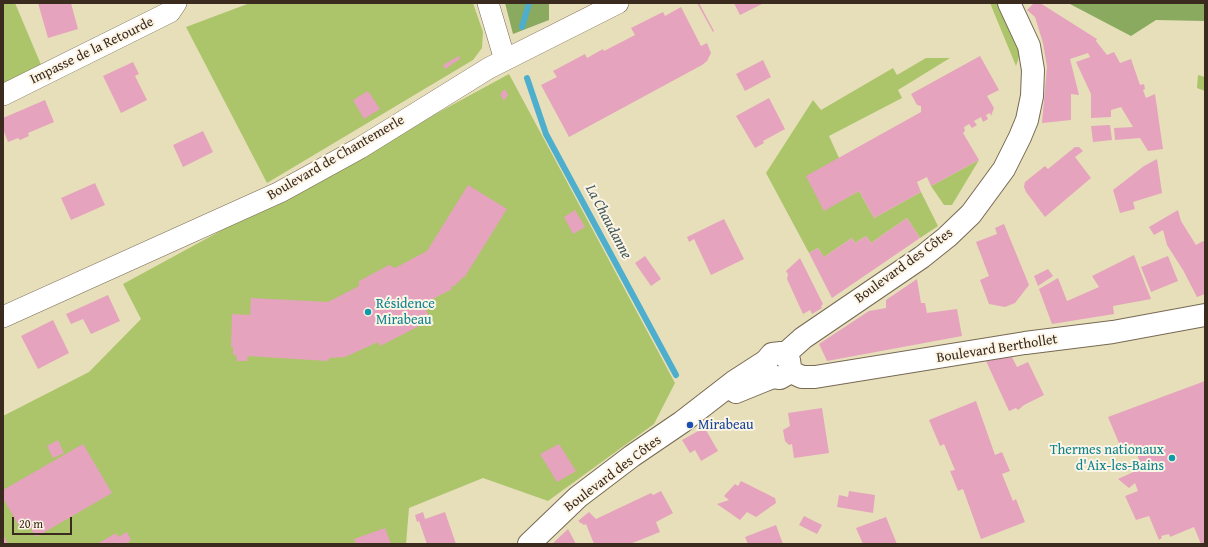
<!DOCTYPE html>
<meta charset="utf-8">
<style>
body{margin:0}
#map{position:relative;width:1208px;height:547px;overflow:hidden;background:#e7dfb9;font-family:"Gentium Book Plus",serif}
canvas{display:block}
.frame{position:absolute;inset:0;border:4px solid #3b2a1e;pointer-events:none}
.scale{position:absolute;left:12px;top:517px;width:60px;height:18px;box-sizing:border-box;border:2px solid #3b2a1e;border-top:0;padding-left:5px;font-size:12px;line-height:14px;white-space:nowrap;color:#3b2a1e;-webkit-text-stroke:3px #fcf5e5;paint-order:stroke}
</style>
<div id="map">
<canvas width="1208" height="547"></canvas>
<div class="frame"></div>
<div class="scale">20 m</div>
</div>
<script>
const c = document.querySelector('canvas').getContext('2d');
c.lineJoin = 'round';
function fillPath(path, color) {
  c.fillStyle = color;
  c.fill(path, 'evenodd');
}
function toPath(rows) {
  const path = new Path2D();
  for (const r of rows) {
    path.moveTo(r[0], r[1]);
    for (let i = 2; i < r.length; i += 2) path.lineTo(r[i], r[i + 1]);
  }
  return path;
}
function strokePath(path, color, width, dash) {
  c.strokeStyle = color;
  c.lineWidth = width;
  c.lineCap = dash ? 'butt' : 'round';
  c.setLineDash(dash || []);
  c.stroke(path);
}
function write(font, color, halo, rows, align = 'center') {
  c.font = font + ' "Gentium Book Plus",serif';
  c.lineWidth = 4;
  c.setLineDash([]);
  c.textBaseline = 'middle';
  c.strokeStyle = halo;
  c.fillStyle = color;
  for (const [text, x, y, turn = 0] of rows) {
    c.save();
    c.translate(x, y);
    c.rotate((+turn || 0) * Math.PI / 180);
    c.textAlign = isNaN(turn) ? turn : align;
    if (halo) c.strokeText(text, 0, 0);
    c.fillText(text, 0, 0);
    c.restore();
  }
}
fillPath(toPath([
 [3,3,15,3,42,67,3,84],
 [250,3,473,3,483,32,482,48,473,60,267,183,186,27],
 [990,3,1000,3,1009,19,1020,54,1016,66],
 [926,58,950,58,898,90,902,98,829,136,839,158,824,210,859,191,874,218,921,192,938,226,920,238,907,218,871,243,866,236,855,243,852,238,824,257,818,248,809,253,766,173,813,100,821,110,893,68,897,75],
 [509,74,675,383,654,424,548,501,483,478,409,508,406,544,3,544,3,416,89,372,141,319,123,284],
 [1198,75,1205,77,1205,91,1197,88],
 [979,160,952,205,944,205,931,186]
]), '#acc56b');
fillPath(toPath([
 [505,3,549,3,549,20,513,34],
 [1068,3,1205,3,1205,21,1156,20,1131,36]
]), '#89aa5f');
strokePath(toPath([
 [522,27,529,3],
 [527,78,546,134,676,375]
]), '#4eaecd', 6);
fillPath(toPath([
 [38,3,71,3,78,29,48,38],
 [697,3,699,3,714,31,713,32],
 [734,3,764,3,740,15],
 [1034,3,1040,3,1097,39,1096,41,1107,55,1114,52,1120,63,1131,59,1140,85,1144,84,1145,89,1143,90,1146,98,1155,94,1163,149,1148,151,1140,138,1115,140,1114,128,1133,127,1121,107,1111,110,1111,117,1091,118,1091,94,1076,62,1090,57,1088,53,1070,59,1079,95,1071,94,1071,120,1042,123,1047,67,1043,43,1035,17,1027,10],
 [681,7,701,46,707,43,711,53,707,61,702,65,569,137,541,85,557,77,553,71,585,54,587,58,603,49,604,51,635,35,631,28,663,12,665,16],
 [459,56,460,59,445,69,443,65],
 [980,56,999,90,987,96,994,108,991,116,990,113,986,115,988,119,983,122,981,117,974,121,977,125,972,128,969,124,964,127,965,131,963,133,979,160,931,186,927,177,917,182,921,192,874,218,859,191,824,211,806,176,921,112,921,106,917,105,911,94],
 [763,60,771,77,745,91,736,74],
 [133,62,139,74,135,76,147,100,121,113,103,76],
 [505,89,508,95,504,101,500,94],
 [368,91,380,109,364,119,353,100],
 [769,98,785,129,763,141,764,143,755,148,736,116],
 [45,100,54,122,28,133,29,136,20,140,18,138,8,142,3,129,3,118],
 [1110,125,1112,140,1093,142,1091,126],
 [203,131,213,152,183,167,173,145],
 [1075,147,1079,147,1083,151,1075,157,1091,178,1045,217,1026,192,1024,187,1025,182,1045,166,1048,169],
 [1157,159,1162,193,1133,202,1135,209,1120,213,1113,190,1144,166],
 [95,183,105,205,71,220,61,198],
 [468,185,507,209,464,278,463,277,456,285,451,287,452,289,423,304,431,320,380,346,378,342,345,357,329,358,328,361,248,356,247,361,237,361,236,355,233,355,233,347,231,347,232,314,250,315,251,298,328,302,359,286,359,281,389,265,395,268,427,251],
 [575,210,585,227,573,234,564,217],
 [1178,210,1181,221,1196,245,1203,241,1205,243,1205,294,1197,297,1183,270,1167,245,1163,230,1154,235,1149,227],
 [907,218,920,238,832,298,809,253,818,248,824,257,852,238,855,243,866,236,871,243],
 [724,219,744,259,711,275,694,239,689,242,687,237],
 [1004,224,1029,285,1015,303,1005,307,989,304,980,280,989,276,976,242,997,234,995,228],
 [1134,255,1151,299,1113,306,1114,314,1052,324,1039,289,1058,278,1067,301,1099,287,1092,276],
 [645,256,661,279,651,286,635,263],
 [1168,256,1178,281,1151,292,1141,267],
 [800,258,823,304,821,306,822,308,812,314,810,310,803,314,787,279,788,274,786,271],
 [1048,269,1053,276,1038,286,1034,276],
 [917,279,921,303,925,303,927,313,957,309,962,336,827,361,819,344,869,311,886,308,886,300],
 [108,295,120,321,91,334,83,319,71,324,66,314],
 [53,320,69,353,38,369,21,336],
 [1012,357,1017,367,1028,362,1044,395,1024,405,1018,410,1016,408,1009,411,986,361],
 [1205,381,1205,544,1201,544,1194,527,1170,537,1169,534,1161,536,1162,538,1159,540,1149,516,1136,520,1125,496,1138,491,1135,483,1129,488,1118,479,1142,468,1133,443,1121,448,1108,417],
 [976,401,995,455,1002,452,1010,471,1002,474,1013,501,1016,499,1025,522,981,539,963,489,958,491,950,471,955,470,944,444,940,446,929,420],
 [822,408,829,453,794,458,792,444,789,445,785,441,783,430,790,426,788,413],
 [703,425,718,451,701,461,695,450,690,453,682,440,702,429,700,427],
 [58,440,64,453,53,458,47,446],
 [83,444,112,493,36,537,27,522,19,526,3,498,3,490],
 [559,444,576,471,557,482,540,454],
 [741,481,775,498,776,503,756,517,747,512,740,520,717,504,729,500,724,496,735,484,738,486],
 [661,491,673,513,656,522,660,532,630,544,594,544,586,524,584,525,578,521,589,512,596,519,651,493,653,495],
 [849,491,875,495,873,513,837,507,839,495,848,497],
 [423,512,425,519,445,512,456,544,427,544,419,521,417,522,415,515],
 [804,516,822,525,817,534,799,525],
 [886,517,897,544,863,544,856,528],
 [776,525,783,544,748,544,745,537],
 [385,528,391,544,356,544,354,539],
 [568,529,576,544,552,544],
 [127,532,131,540,126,544,97,544,116,533,118,537],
 [3,534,8,544,3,544]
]), '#e5a3be');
const minor = toPath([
 [488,3,505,60],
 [3,95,170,12,176,3],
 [3,317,280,192,360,148,489,68,618,3]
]);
const secondary = toPath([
 [784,355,803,338,922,257,947,237,971,214,1004,169,1020,137,1027,120,1032,96,1033,70,1029,46,1009,3],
 [789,371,802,377,815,377,1025,343,1113,332,1205,315],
 [736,392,763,381,773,377,780,378,787,374,790,367,789,360,781,353,772,354,766,361,765,369,773,377],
 [529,544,578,497,632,456,682,422,735,381,766,361]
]);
strokePath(minor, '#776954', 22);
strokePath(secondary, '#776954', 24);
strokePath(minor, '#fff', 21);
strokePath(secondary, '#fff', 22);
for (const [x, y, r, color] of [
 [368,312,4,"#0f9aa8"],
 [690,425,4,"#1a4fb4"],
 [1172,458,4,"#0f9aa8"]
]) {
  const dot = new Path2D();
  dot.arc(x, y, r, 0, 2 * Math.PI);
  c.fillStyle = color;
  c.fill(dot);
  strokePath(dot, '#fcf5e5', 1.5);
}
write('14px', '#3b2a1e', '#fcf5e5', [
 ["Impasse de la Retourde",92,51,-26],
 ["Boulevard de Chantemerle",336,158,-30],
 ["Boulevard des Côtes",904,266,-36],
 ["Boulevard Berthollet",997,349,-9],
 ["Boulevard des Côtes",613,474,-37]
]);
write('14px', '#0d838f', '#fcf5e5', [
 ["Résidence",376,304],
 ["Mirabeau",376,320],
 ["Thermes nationaux",1164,450,"right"],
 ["d'Aix-les-Bains",1164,466,"right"]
], 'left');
write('14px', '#164399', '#fcf5e5', [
 ["Mirabeau",698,425]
], 'left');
write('italic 15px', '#42585b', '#fcf5e5', [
 ["La Chaudanne",608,222,62]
]);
</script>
